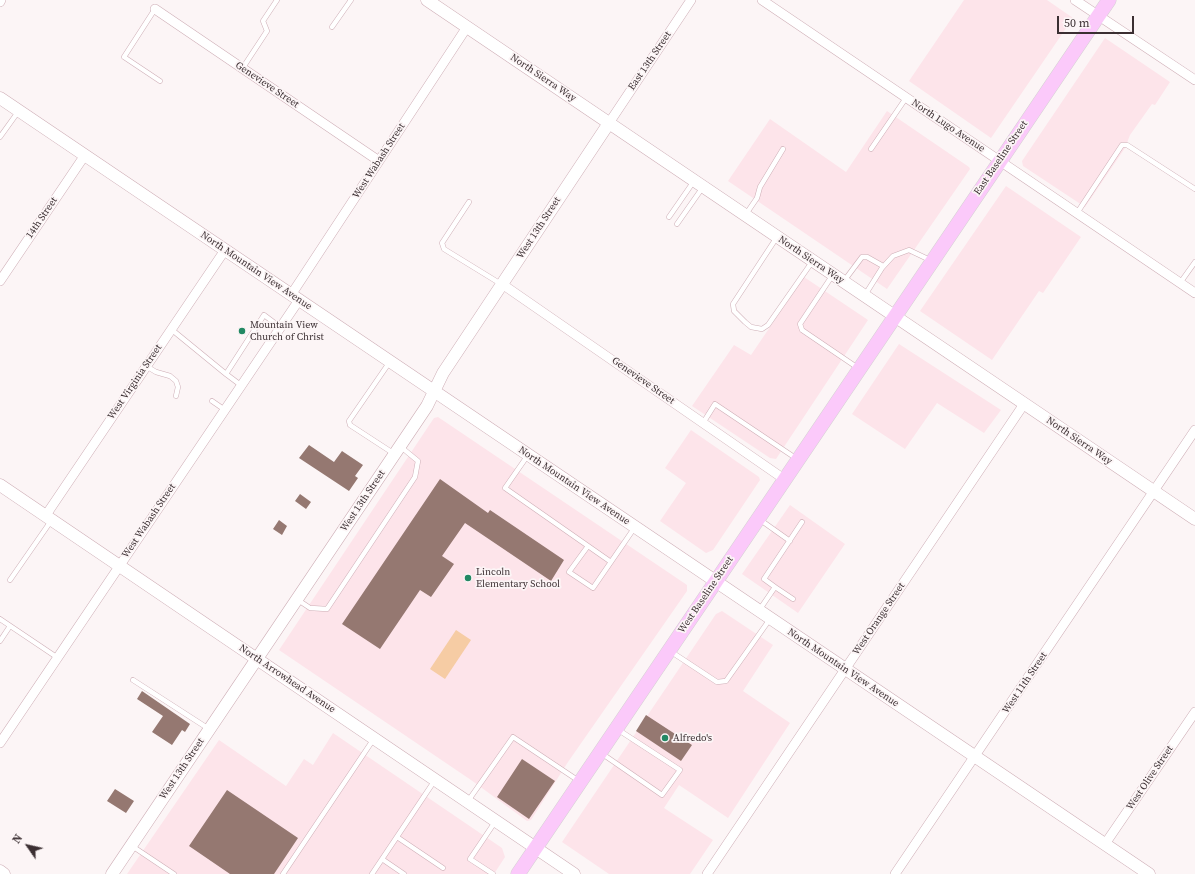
<!DOCTYPE html>
<style>
body{margin:0}
#map{position:relative;width:1195px;height:874px;overflow:hidden;background:#fcf5f6;font-family:"Source Serif 4",serif}
canvas{display:block}
.north{position:absolute;left:8px;top:826px;width:40px;height:40px;-webkit-text-stroke:3px #fcf5f6;paint-order:stroke;rotate:304deg;font-size:11px;font-weight:700;line-height:16px;text-align:center;color:#3b2f32}
.north::after{content:'';display:block;margin:auto;width:14px;height:18px;background:#3b2f32;clip-path:polygon(50% 0,100% 100%,50% 72%,0 100%)}
.scale{position:absolute;left:1057px;top:16px;width:77px;height:18px;box-sizing:border-box;border:2px solid #3b2f32;border-top:0;padding-left:5px;font-size:12px;line-height:14px;white-space:nowrap;color:#3b2f32;-webkit-text-stroke:3px #fcf5f6;paint-order:stroke}
</style>
<div id="map">
<canvas width="1195" height="874"></canvas>
<div class="north">N</div>
<div class="scale">50 m</div>
</div>
<script>
const c = document.querySelector('canvas').getContext('2d');
c.lineJoin = 'round';
function fillPath(path, color) {
  c.fillStyle = color;
  c.fill(path, 'evenodd');
}
function toPath(rows) {
  const path = new Path2D();
  for (const r of rows) {
    path.moveTo(r[0], r[1]);
    for (let i = 2; i < r.length; i += 2) path.lineTo(r[i], r[i + 1]);
  }
  return path;
}
function strokePath(path, color, width, dash) {
  c.strokeStyle = color;
  c.lineWidth = width;
  c.lineCap = dash ? 'butt' : 'round';
  c.setLineDash(dash || []);
  c.stroke(path);
}
function write(font, color, halo, rows, align = 'center') {
  c.font = font + ' "Source Serif 4",serif';
  c.lineWidth = 3.5;
  c.setLineDash([]);
  c.textBaseline = 'middle';
  c.strokeStyle = halo;
  c.fillStyle = color;
  for (const [text, x, y, turn = 0] of rows) {
    c.save();
    c.translate(x, y);
    c.rotate((+turn || 0) * Math.PI / 180);
    c.textAlign = isNaN(turn) ? turn : align;
    if (halo) c.strokeText(text, 0, 0);
    c.fillText(text, 0, 0);
    c.restore();
  }
}
fillPath(toPath([
 [964,0,1047,0,1073,18,991,138,909,81],
 [1105,38,1170,82,1155,105,1152,104,1130,135,1125,148,1085,207,1023,166,1022,161],
 [887,111,969,167,970,169,887,289,728,181,770,119,846,172],
 [1006,186,1081,237,1043,293,1039,291,992,360,920,311],
 [804,277,868,320,776,459,770,458,692,406,734,345,751,355],
 [899,344,1001,410,984,433,937,403,905,449,852,414],
 [438,417,687,585,687,591,568,762,531,820,527,821,471,780,279,650,434,418],
 [691,430,759,477,760,480,713,550,706,553,660,521,686,483,665,468],
 [790,505,845,544,798,613,742,574],
 [722,611,773,645,743,691,790,723,728,818,679,785,664,808,713,840,690,874,609,874,562,842,716,614],
 [333,733,502,848,505,857,494,874,127,874,219,740,286,786,304,759,313,765]
]), '#fde4ea');
fillPath(toPath([
 [456,630,471,640,445,679,430,669]
]), '#f6cca4');
fillPath(toPath([
 [309,445,334,462,342,451,363,465,355,476,358,478,349,491,299,458],
 [440,479,488,513,490,510,564,560,551,581,465,523,442,556,454,564,431,597,420,590,380,649,342,624],
 [300,494,311,502,306,509,295,501],
 [279,520,287,526,282,535,273,529],
 [142,691,190,724,185,732,182,730,172,745,152,732,163,716,137,699],
 [646,715,692,745,681,761,636,731],
 [522,759,555,781,529,819,497,797],
 [115,789,134,801,126,813,107,801],
 [227,790,298,838,274,874,230,874,189,846]
]), '#957871');
const lane = toPath([
 [155,9,124,57,160,81],
 [332,27,351,0],
 [242,69,267,31,263,21,277,0],
 [0,137,18,112],
 [871,149,906,98],
 [469,202,442,243,444,249,501,284],
 [1077,213,1122,145,1127,145,1195,189],
 [746,214,757,198,760,187,783,149],
 [669,217,694,181],
 [677,224,703,187],
 [777,237,733,304,734,311,745,322,751,327,762,329,768,325,812,262],
 [832,276,800,324,802,330,858,368],
 [844,281,862,257,867,257,883,266],
 [1180,283,1195,262],
 [865,295,882,268,893,256,909,250,930,260],
 [171,329,226,374,264,315,280,327],
 [389,363,349,421,350,425,393,453],
 [146,366,156,372,170,376,176,381,178,387,176,396],
 [226,374,242,386],
 [212,401,225,410],
 [703,423,715,404,797,459],
 [528,455,505,488,611,562],
 [759,519,790,541],
 [588,546,569,572,593,588,635,527],
 [10,580,51,521],
 [775,587,793,599],
 [298,600,310,608,327,609,415,477,418,461,401,447],
 [760,609,775,587,764,579,802,522],
 [0,619,58,658],
 [0,641,10,626],
 [670,651,717,682,726,681,770,619],
 [133,680,209,729],
 [601,753,662,795,680,770,617,729],
 [468,801,513,737,579,781],
 [397,837,443,868],
 [132,846,174,874],
 [382,859,404,874],
 [283,874,373,740],
 [372,874,435,780],
 [493,874,470,859,495,822]
]);
const street = toPath([
 [762,0,1195,293],
 [1075,0,1195,80],
 [0,2,1,0],
 [155,9,379,161],
 [609,123,691,0],
 [0,281,85,155],
 [502,284,784,479],
 [291,295,467,27],
 [46,515,225,250],
 [0,743,299,300],
 [1105,844,1195,712],
 [707,874,1024,404],
 [895,874,1195,430]
]);
const secondary = toPath([
 [427,0,1195,519],
 [0,98,1149,874],
 [0,485,574,874],
 [0,871,4,874],
 [112,874,427,406,443,373,609,123]
]);
const primary = toPath([
 [518,874,1109,0]
]);
strokePath(lane, '#ceaeb6', 5.5);
strokePath(street, '#ceaeb6', 10);
strokePath(secondary, '#ceaeb6', 13);
strokePath(primary, '#d4d1d2', 15);
strokePath(lane, '#fff', 4.5);
strokePath(street, '#fff', 9);
strokePath(secondary, '#fff', 12);
strokePath(primary, '#fbc9fa', 14);
for (const [x, y, r, color] of [
 [242,331,4,"#228863"],
 [468,578,4,"#228863"],
 [665,738,4,"#228863"]
]) {
  const dot = new Path2D();
  dot.arc(x, y, r, 0, 2 * Math.PI);
  c.fillStyle = color;
  c.fill(dot);
  strokePath(dot, '#fcf5f6', 1.5);
}
write('10px', '#3b2f32', '#fcf5f6', [
 ["East 13th Street",650,61,-56],
 ["North Sierra Way",543,78,34],
 ["Genevieve Street",267,85,34],
 ["North Lugo Avenue",948,126,34],
 ["East Baseline Street",1001,158,-56],
 ["West Wabash Street",379,161,-57],
 ["14th Street",42,218,-56],
 ["West 13th Street",539,228,-57],
 ["North Sierra Way",811,260,34],
 ["North Mountain View Avenue",256,271,34],
 ["Genevieve Street",643,381,35],
 ["West Virginia Street",135,382,-56],
 ["North Sierra Way",1079,441,34],
 ["North Mountain View Avenue",574,486,34],
 ["West 13th Street",363,501,-56],
 ["West Wabash Street",149,521,-56],
 ["West Baseline Street",706,595,-56],
 ["West Orange Street",879,619,-56],
 ["North Mountain View Avenue",843,668,34],
 ["North Arrowhead Avenue",287,679,34],
 ["West 11th Street",1025,683,-56],
 ["West 13th Street",182,769,-56],
 ["West Olive Street",1150,778,-56]
]);
write('10px', '#3b2f32', '#fcf5f6', [
 ["Mountain View",250,325],
 ["Church of Christ",250,337],
 ["Lincoln",476,572],
 ["Elementary School",476,584],
 ["Alfredo's",673,738]
], 'left');
</script>
